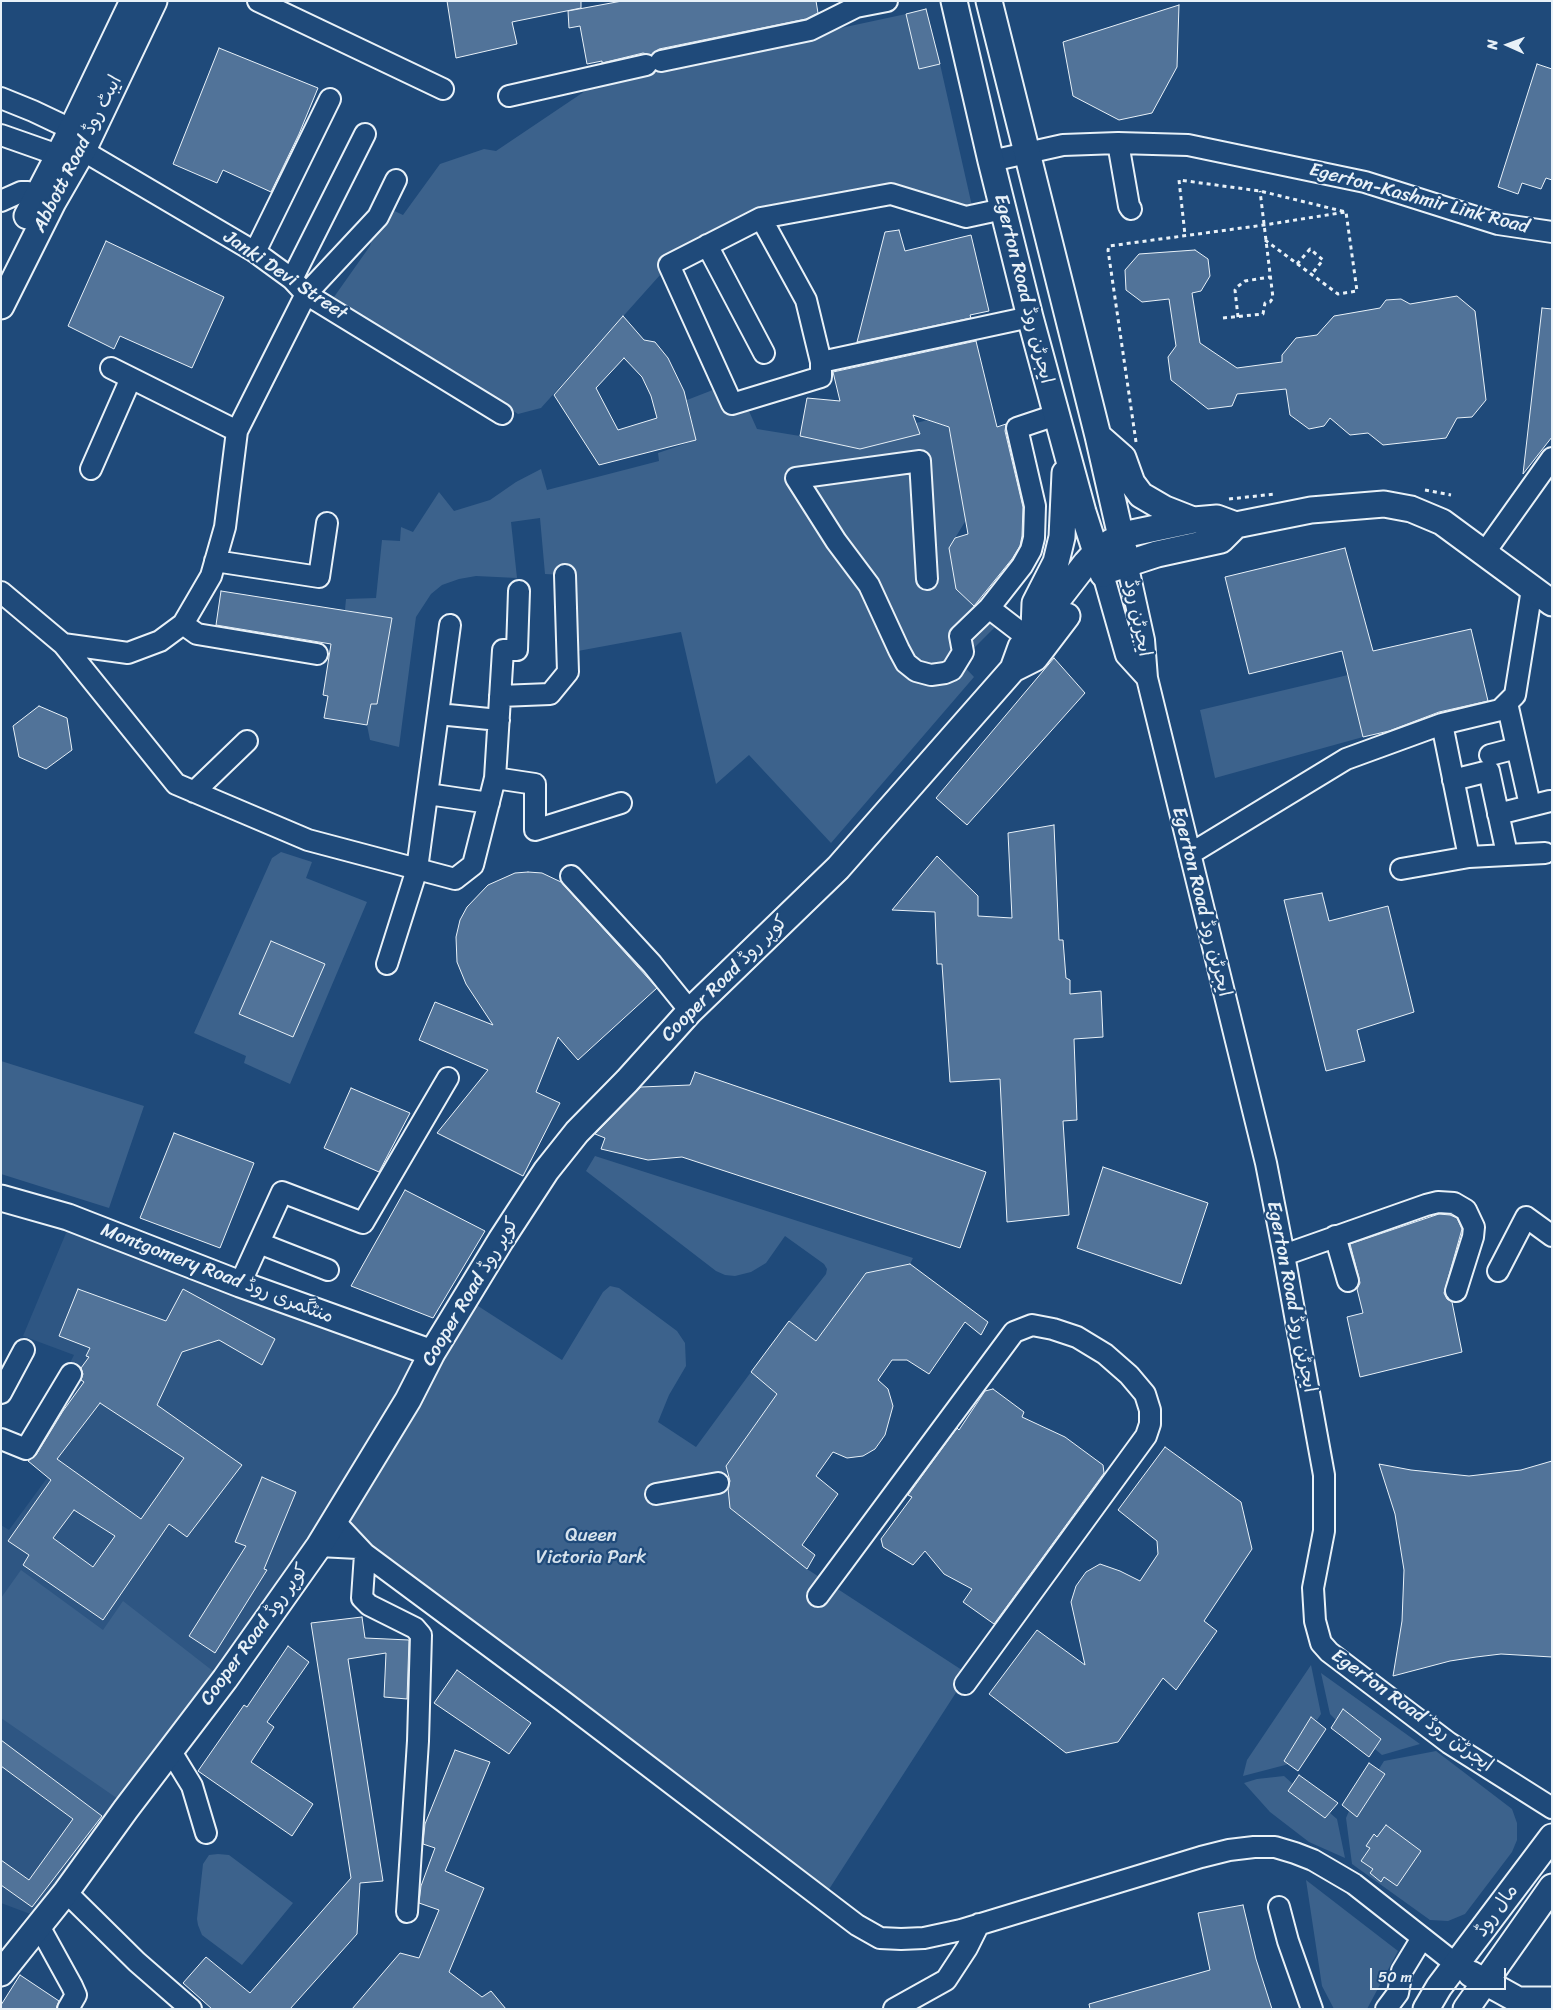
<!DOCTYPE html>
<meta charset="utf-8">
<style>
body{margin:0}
#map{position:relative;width:1553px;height:2010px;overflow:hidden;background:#1f4a7a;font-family:Sriracha,sans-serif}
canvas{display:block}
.frame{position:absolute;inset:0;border:2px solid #e8f1f8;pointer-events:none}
.north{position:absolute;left:1483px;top:20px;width:50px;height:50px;-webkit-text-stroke:4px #1f4a7a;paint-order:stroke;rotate:272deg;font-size:14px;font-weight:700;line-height:20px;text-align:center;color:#e8f1f8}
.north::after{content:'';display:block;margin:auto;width:18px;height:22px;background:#e8f1f8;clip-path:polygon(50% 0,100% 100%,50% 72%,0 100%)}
.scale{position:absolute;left:1370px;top:1968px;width:136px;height:22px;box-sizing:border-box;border:2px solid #e8f1f8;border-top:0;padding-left:6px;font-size:15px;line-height:18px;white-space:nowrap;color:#e8f1f8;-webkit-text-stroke:4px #1f4a7a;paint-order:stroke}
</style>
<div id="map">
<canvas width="1553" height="2010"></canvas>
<div class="frame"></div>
<div class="north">N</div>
<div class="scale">50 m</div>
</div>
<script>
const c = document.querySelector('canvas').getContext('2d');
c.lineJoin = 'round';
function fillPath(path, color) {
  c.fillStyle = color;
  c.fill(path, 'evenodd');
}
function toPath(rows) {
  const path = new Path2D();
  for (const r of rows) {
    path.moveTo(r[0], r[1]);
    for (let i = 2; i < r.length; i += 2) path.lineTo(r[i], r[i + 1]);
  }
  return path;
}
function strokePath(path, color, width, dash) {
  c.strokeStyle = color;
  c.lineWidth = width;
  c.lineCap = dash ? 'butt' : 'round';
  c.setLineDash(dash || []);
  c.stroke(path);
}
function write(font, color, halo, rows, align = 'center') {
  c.font = font + ' Sriracha,"Playpen Sans Arabic",sans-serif';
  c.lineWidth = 4.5;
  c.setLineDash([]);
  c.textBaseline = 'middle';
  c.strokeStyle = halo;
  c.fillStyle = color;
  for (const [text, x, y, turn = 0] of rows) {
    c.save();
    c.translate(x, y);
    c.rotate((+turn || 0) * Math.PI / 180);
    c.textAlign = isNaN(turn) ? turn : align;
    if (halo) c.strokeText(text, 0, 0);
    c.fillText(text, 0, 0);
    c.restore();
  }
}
fillPath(toPath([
 [71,1221,421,1366,340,1525,33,1915,1,1903,1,1525,9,1530,50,1474,26,1449,74,1355,23,1336]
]), '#2e5683');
fillPath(toPath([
 [906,14,919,69,940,64,974,215,891,194,766,217,669,265,541,408,518,414,334,297,370,246,378,217,384,206,403,215,440,164,484,149,496,151,603,79],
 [723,386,744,400,757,429,800,436,859,449,920,434,916,423,928,420,948,427,951,439,966,520,949,548,956,589,995,627,960,662,974,677,831,843,749,755,716,784,681,632,567,653,564,575,545,574,540,518,511,522,517,578,476,576,459,579,442,585,431,594,416,617,399,747,370,740,367,725,371,704,377,704,392,618,345,610,346,599,376,598,382,540,400,541,401,527,413,532,439,492,454,511,490,500,516,482,541,469,547,490,659,461,658,453,696,440,687,400],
 [1348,675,1363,737,1215,778,1200,710],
 [281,852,312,862,306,878,367,902,290,1084,244,1063,246,1056,194,1033,272,858],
 [1,1061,144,1106,109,1208,1,1174],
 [595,1156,913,1258,910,1264,866,1273,816,1341,789,1321,826,1274,827,1269,824,1264,785,1236,766,1263,751,1272,735,1276,725,1275,716,1271,586,1171],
 [610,1286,619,1288,677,1331,685,1343,686,1366,669,1395,658,1422,696,1447,751,1372,777,1394,726,1466,730,1508,807,1569,968,1674,824,1897,334,1529,464,1297,562,1360,603,1292],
 [21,1570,103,1630,123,1601,218,1675,121,1801,1,1718,1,1598],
 [1311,1665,1321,1714,1317,1720,1311,1717,1284,1760,1289,1764,1243,1776,1247,1760],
 [1321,1673,1420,1744,1382,1755,1375,1749,1381,1739,1343,1709,1336,1720,1330,1714],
 [1436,1751,1512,1809,1517,1823,1517,1840,1512,1852,1465,1914,1448,1921,1430,1920,1352,1864,1346,1818,1349,1811,1357,1817,1385,1775,1379,1769,1384,1761],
 [1284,1776,1293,1784,1289,1792,1325,1818,1330,1813,1337,1819,1345,1858,1309,1842,1270,1812,1244,1783,1257,1779],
 [218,1854,229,1855,293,1903,242,1965,202,1935,198,1925,197,1919,203,1864,209,1855],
 [1306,1880,1398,1951,1367,2009,1334,2009,1322,1986]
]), '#3c628c');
const building = toPath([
 [447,1,581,1,581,8,512,22,517,44,456,58,447,1],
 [622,1,816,1,818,13,806,19,659,49,651,55,643,53,602,63,602,61,587,64,580,26,569,28,568,11,622,1],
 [1179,5,1177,67,1152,113,1119,120,1073,96,1063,42,1179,5],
 [926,9,940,64,919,69,906,14,926,9],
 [219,48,318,88,299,134,271,192,223,170,217,183,173,164,219,48],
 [1537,64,1552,69,1552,180,1546,178,1541,189,1522,183,1518,194,1498,187,1537,64],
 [899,230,905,251,971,235,989,311,970,315,971,318,857,342,885,232,899,230],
 [106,241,224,297,192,368,120,336,114,349,68,326,106,241],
 [1195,250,1208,259,1210,276,1201,291,1192,293,1200,343,1237,368,1282,362,1282,355,1296,338,1317,335,1334,316,1380,308,1386,300,1401,299,1410,304,1457,296,1475,311,1486,400,1472,417,1457,418,1446,438,1383,445,1368,433,1350,435,1330,418,1324,426,1309,429,1290,415,1286,389,1237,394,1232,406,1208,409,1171,380,1168,357,1176,346,1169,299,1142,302,1126,290,1125,270,1139,254,1195,250],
 [1542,308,1552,309,1552,437,1523,474,1542,308],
 [623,316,644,340,655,342,668,358,684,391,696,440,599,465,554,395,623,316],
 [624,358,642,377,651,396,657,418,618,430,596,388,624,358],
 [976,341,997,427,1006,424,1005,431,1023,507,1022,536,1020,546,1012,559,974,606,956,589,949,548,955,538,968,534,949,427,913,415,920,434,860,449,800,436,807,398,840,401,833,372,976,341],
 [1345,548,1373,651,1471,629,1488,701,1439,712,1389,731,1363,737,1342,651,1249,674,1225,577,1345,548],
 [221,591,392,618,377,704,371,704,367,725,324,718,328,696,323,695,331,644,216,625,221,591],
 [1054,658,1085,693,967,825,936,798,1054,658],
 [39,706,67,718,72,750,46,769,19,757,13,726,39,706],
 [1054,825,1059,940,1063,940,1066,978,1070,980,1070,994,1101,991,1103,1037,1074,1039,1077,1120,1063,1121,1069,1215,1007,1222,1000,1079,950,1082,942,964,937,964,935,912,892,910,937,856,978,896,978,916,1012,918,1008,833,1054,825],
 [528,872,542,873,561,882,657,988,578,1060,558,1037,536,1092,560,1103,523,1176,437,1133,488,1070,419,1040,435,1002,493,1025,466,984,457,962,456,937,460,920,467,907,488,885,515,873,528,872],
 [1322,893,1329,921,1388,906,1414,1012,1357,1030,1365,1061,1326,1071,1284,900,1322,893],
 [271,941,325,964,293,1037,239,1014,271,941],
 [695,1072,986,1172,960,1248,682,1157,648,1160,601,1149,605,1138,595,1134,641,1087,690,1085,695,1072],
 [351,1088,410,1113,379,1172,324,1148,351,1088],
 [174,1133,254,1163,220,1248,140,1218,174,1133],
 [1103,1167,1208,1203,1181,1284,1077,1248,1103,1167],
 [405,1190,485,1231,433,1318,351,1286,405,1190],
 [1439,1214,1450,1215,1457,1218,1462,1229,1444,1293,1447,1299,1452,1302,1462,1352,1360,1377,1347,1317,1363,1313,1357,1289,1360,1283,1359,1278,1350,1244,1439,1214],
 [910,1264,988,1322,981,1335,965,1322,929,1374,907,1360,892,1360,878,1380,888,1389,893,1406,885,1435,875,1449,863,1456,847,1458,833,1452,816,1476,838,1494,802,1545,815,1555,807,1569,730,1508,728,1488,730,1481,726,1466,777,1394,751,1372,789,1321,816,1341,866,1273,910,1264],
 [78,1289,166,1321,183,1289,275,1339,262,1365,219,1340,182,1352,157,1405,242,1465,187,1537,169,1524,103,1620,23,1565,29,1555,8,1541,51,1480,28,1461,36,1455,63,1411,84,1382,81,1380,83,1374,81,1368,89,1357,86,1356,90,1348,59,1336,78,1289],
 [100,1403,184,1458,141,1519,57,1459,100,1403],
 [74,1510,115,1536,93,1567,53,1538,74,1510],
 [993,1389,1024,1412,1022,1417,1065,1437,1103,1465,1104,1473,994,1624,963,1602,972,1589,944,1574,925,1551,913,1565,883,1547,881,1539,912,1497,908,1495,957,1428,959,1430,985,1391,993,1389],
 [1165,1447,1241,1502,1252,1549,1204,1621,1217,1631,1176,1690,1163,1678,1118,1742,1066,1753,989,1694,1037,1630,1085,1665,1071,1602,1076,1586,1086,1572,1100,1564,1120,1571,1140,1581,1158,1554,1157,1541,1118,1510,1165,1447],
 [1552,1461,1552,1657,1501,1654,1476,1657,1450,1661,1393,1676,1402,1621,1404,1570,1395,1514,1379,1464,1411,1470,1469,1476,1521,1470,1552,1461],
 [262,1477,296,1492,264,1569,267,1570,215,1653,189,1636,246,1546,235,1542,262,1477],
 [362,1617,365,1638,409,1640,407,1699,384,1697,386,1653,348,1659,383,1881,360,1883,357,1934,290,2009,212,2009,183,1983,206,1957,250,1993,351,1878,311,1623,362,1617],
 [288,1646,309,1662,267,1722,274,1727,251,1762,313,1804,292,1836,198,1771,244,1705,247,1707,288,1646],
 [457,1670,531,1723,509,1754,434,1703,457,1670],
 [1343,1709,1381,1739,1369,1757,1331,1728,1343,1709],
 [1311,1717,1326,1729,1298,1771,1284,1761,1311,1717],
 [1,1740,102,1816,32,1907,1,1885,1,1860,29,1880,73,1819,1,1766,1,1740],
 [455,1750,490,1762,445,1871,484,1888,449,1972,482,1997,491,1991,506,2009,352,2009,400,1953,419,1958,439,1910,419,1903,421,1886,435,1848,423,1844,425,1824,455,1750],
 [1369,1763,1385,1774,1357,1817,1342,1805,1369,1763],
 [1299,1775,1338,1803,1325,1818,1288,1791,1299,1775],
 [1386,1825,1421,1851,1397,1886,1384,1877,1381,1882,1370,1873,1373,1869,1361,1861,1370,1848,1366,1846,1374,1834,1377,1837,1386,1825],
 [1243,1905,1256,1959,1272,2009,1090,2009,1089,2004,1210,1970,1198,1913,1243,1905],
 [20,1975,59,2001,56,2009,1,2009,1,2005,20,1975]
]);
fillPath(building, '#517399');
strokePath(building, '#e8f1f8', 1);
const minor = toPath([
 [258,1,443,89],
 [661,61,810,30,856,7,887,1],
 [509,96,646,65],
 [1,98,33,111,71,129],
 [1,135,58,155],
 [70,143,255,252,292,279,306,294,502,414],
 [1118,143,1129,206,1131,209],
 [991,161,1063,145,1118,143,1188,145,1365,182,1498,224,1552,232],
 [1,201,21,192,28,192,51,201],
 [761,218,891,194,966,217,1003,209],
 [707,245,764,353],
 [255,252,330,99],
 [292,279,365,134],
 [821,362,806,300,761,218,669,265,732,404,821,377,821,362,1030,317],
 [111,368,237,431],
 [91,469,131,378],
 [1485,552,1552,458],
 [215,561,319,577,327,523],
 [1127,563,1144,640,1147,678,1266,1163,1284,1255,1324,1475,1324,1531,1313,1588,1315,1621,1321,1643,1329,1652,1449,1743,1552,1808],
 [1103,574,1126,655,1147,678],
 [927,579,920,461,796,478,836,541,869,585,899,650,906,663,916,671,931,675,945,673,952,670,963,652,960,636,989,608,1028,638],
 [1,592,63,644,176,784,308,840,455,879,473,865,495,778,503,650,517,650,519,591],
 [989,608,1022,566,1031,550,1034,538,1035,506,1017,428,1056,415],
 [183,624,197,634,317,654],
 [63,644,128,653,160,641,183,624,211,576,225,527,237,431,306,294,378,217,396,180],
 [500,696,550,694,568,672,565,575],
 [1507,703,1530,805],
 [438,714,499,720],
 [1442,724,1469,857],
 [1490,755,1517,748],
 [495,778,535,784,535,830,621,803],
 [1453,780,1489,771,1507,854],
 [194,792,247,741],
 [428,794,489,803],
 [1498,814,1550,801],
 [1190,854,1346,759,1442,724,1500,710,1515,695,1532,589],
 [1401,869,1469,857,1545,853],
 [571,876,652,964,690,1011],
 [387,964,417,869,450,625],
 [1335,1236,1348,1281],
 [259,1243,328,1270],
 [1284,1255,1426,1205,1438,1202,1454,1203,1466,1210,1474,1227,1473,1237,1456,1291],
 [1498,1271,1526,1217,1552,1236],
 [240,1284,282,1192,363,1223,448,1078],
 [1,1393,24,1350],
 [1,1439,26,1449,71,1374],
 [656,1494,718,1483],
 [335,1522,365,1554,563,1701,857,1925,880,1938,901,1939,924,1938,961,1930,1201,1857,1229,1850,1254,1847,1275,1847,1295,1853,1313,1860,1354,1884,1457,1965],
 [319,1546,358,1548],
 [365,1554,362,1598,369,1605,415,1628,421,1635,418,1741,407,1912],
 [818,1596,1014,1332,1032,1325,1053,1329,1077,1337,1105,1354,1129,1375,1145,1394,1150,1410,1150,1424,1146,1436,965,1684],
 [170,1750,192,1786,206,1833],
 [66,1892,137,1962,191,2009],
 [1279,1907,1288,1941,1312,2009],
 [39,1926,72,1986,76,1995,68,2009],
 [894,2009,946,1980,967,1948,979,1924],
 [1386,2009,1398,1993,1402,1971,1422,1938]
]);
const major = toPath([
 [954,1,991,161,1030,317,1083,512,1103,574],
 [989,1,1098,436,1127,563],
 [27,216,66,141,133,1],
 [1,306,53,202,83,150,154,1],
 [1098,436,1123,458,1132,483,1141,495,1165,509,1193,520],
 [1111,569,1157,554,1221,540,1236,525],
 [1034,630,1035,603,1056,562,1062,537,1065,473],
 [1013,669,1035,658,1067,616],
 [1,1198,68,1217,240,1284,432,1353],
 [1,1973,66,1892,126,1809,225,1679,319,1546,408,1400,432,1353,501,1240,546,1171,577,1132,627,1081,690,1011,838,868,1013,669,1021,647,1086,563,1095,553,1111,542,1132,533,1194,520,1217,518,1236,525,1311,510,1384,504,1411,509,1442,522,1552,603],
 [1471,1974,1518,2000,1552,2000],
 [1426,2009,1439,1987,1552,1837],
 [1466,2009,1552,1887]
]);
strokePath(minor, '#e8f1f8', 24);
strokePath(major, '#e8f1f8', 29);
strokePath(toPath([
 [1265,240,1338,294,1357,291,1346,212],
 [1297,264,1310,249,1323,260,1311,275],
 [1238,317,1235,290,1237,287,1245,281,1270,277],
 [1223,318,1263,314,1265,303,1270,302,1273,298,1260,191],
 [1136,442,1108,250,1109,246,1264,225,1346,212,1260,191,1179,180,1185,235],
 [1425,490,1451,495],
 [1229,499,1275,494]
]), '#e8f1f8', 3, [4, 4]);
strokePath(minor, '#1f4a7a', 20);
strokePath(major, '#1f4a7a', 25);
write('19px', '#e8f1f8', '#1f4a7a', [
 ["Abbott Road ایبٹ روڈ",78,154,-63],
 ["Egerton-Kashmir Link Road",1419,199,15],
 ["Janki Devi Street",285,276,34],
 ["Egerton Road ایجرٹن روڈ",1023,289,76],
 ["ایجرٹن روڈ",1137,618,79],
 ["Egerton Road ایجرٹن روڈ",1201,902,76],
 ["Cooper Road کوپر روڈ",725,979,-45],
 ["Montgomery Road منٹگمری روڈ",217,1274,21],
 ["Cooper Road کوپر روڈ",471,1292,-59],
 ["Egerton Road ایجرٹن روڈ",1291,1297,79],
 ["Cooper Road کوپر روڈ",255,1635,-54],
 ["Egerton Road ایجرٹن روڈ",1412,1711,36],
 ["مال روڈ",1497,1911,-54]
]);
write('19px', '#d7e3ed', '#1f4a7a', [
 ["Queen",591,1536],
 ["Victoria Park",591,1558]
]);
</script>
